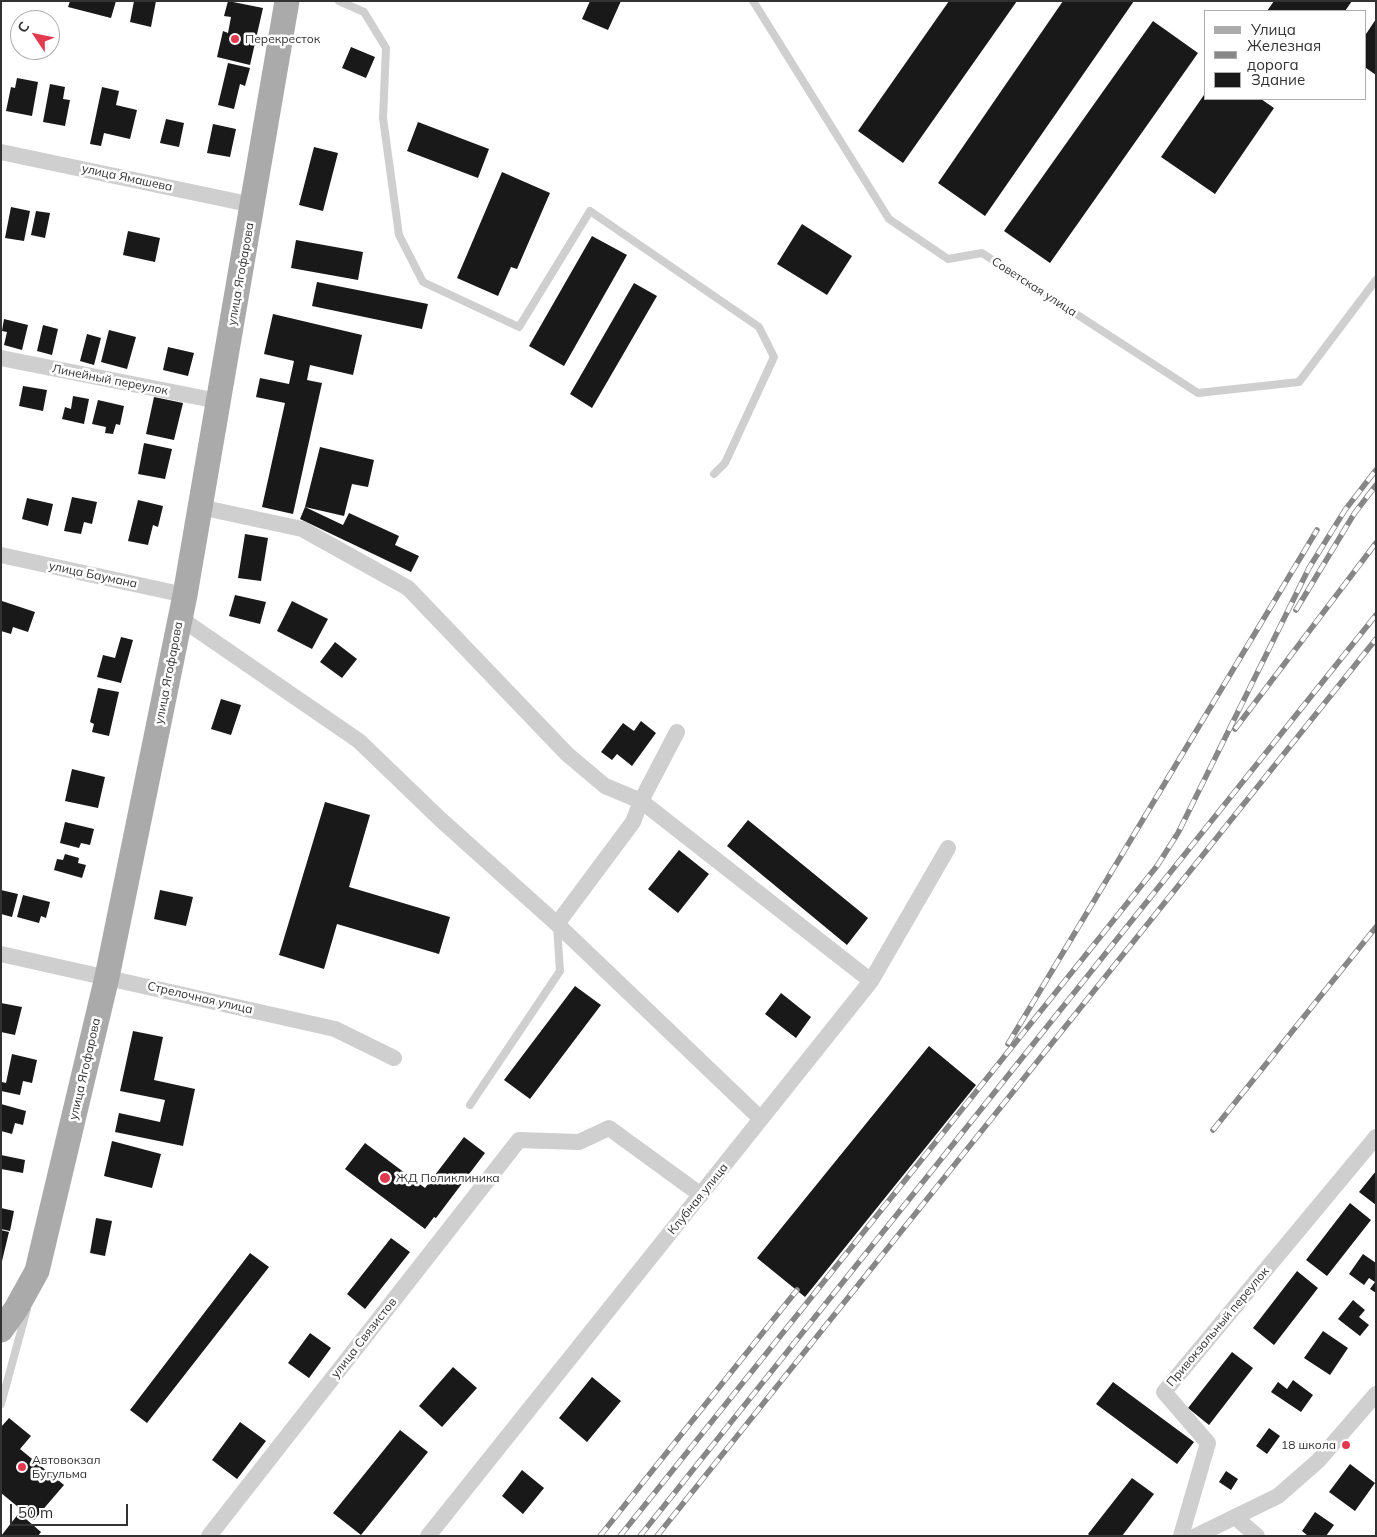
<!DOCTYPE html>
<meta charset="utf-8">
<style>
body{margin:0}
#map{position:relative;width:1377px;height:1537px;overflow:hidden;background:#fff;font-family:Mulish,sans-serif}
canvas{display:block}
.frame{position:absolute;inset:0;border:2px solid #323232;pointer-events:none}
.legend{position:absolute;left:1204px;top:10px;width:162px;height:90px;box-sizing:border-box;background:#fff;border:1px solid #adadad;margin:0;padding:6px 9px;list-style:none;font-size:15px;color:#323232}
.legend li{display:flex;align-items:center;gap:10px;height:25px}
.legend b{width:25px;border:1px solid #adadad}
.north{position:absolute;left:10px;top:10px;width:50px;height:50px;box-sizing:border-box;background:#fff;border:1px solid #adadad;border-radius:50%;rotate:304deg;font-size:14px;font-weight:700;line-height:20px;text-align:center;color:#323232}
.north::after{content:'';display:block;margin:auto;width:18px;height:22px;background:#e3394e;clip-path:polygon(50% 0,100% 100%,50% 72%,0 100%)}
.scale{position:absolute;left:10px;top:1504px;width:118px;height:22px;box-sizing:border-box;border:2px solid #323232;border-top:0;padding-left:6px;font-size:15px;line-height:18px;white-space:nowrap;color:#323232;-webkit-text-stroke:4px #fff;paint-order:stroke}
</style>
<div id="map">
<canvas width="1377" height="1537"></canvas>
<div class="frame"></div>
<ul class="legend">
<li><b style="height:6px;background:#aaa"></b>Улица</li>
<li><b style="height:6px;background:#878787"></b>Железная дорога</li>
<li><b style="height:14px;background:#191919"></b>Здание</li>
</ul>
<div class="north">С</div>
<div class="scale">50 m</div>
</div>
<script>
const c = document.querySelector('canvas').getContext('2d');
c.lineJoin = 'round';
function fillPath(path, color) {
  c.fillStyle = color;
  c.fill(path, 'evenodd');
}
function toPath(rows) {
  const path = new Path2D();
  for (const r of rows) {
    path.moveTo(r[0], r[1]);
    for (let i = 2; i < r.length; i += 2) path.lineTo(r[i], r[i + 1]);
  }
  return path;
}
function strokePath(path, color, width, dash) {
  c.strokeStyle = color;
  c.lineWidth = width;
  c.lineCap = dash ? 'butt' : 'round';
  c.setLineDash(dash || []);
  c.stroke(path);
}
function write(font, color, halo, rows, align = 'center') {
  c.font = font + ' Mulish,sans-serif';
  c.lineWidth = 5;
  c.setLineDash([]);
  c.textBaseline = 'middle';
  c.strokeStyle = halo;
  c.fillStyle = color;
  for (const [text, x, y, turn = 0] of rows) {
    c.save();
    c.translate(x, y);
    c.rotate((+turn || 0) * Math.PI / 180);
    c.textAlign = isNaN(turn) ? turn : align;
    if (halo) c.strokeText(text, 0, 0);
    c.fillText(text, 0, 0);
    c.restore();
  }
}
fillPath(toPath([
 [70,1,116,1,111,18,68,7],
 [134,1,156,1,151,27,130,22],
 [228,1,263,8,250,65,217,57,223,31,228,33,231,17,224,16],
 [590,1,621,1,608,30,582,19],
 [949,1,1017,1,903,163,858,131],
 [1063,1,1134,1,985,216,938,183],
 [1274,1,1352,1,1345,11,1267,11],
 [1376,19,1376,75,1366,68,1366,34],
 [1153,21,1198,53,1050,263,1004,231],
 [351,47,375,57,366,78,342,68],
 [228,63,250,68,245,86,240,84,234,109,218,105],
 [17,78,38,82,32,116,6,111,11,87,15,88],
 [50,84,65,87,63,99,70,100,65,126,43,122],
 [102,87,119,91,116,105,137,110,130,139,104,133,101,146,90,144],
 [1206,92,1206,99,1261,99,1274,108,1215,194,1161,157],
 [166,119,184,123,179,147,160,143],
 [418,122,489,149,478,178,407,151],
 [213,124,236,129,230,157,207,153],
 [314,147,338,153,323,211,299,205],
 [502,172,550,193,517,269,511,267,498,296,457,278],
 [11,207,30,211,24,241,5,238],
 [36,211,50,213,45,238,31,235],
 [802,224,852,256,827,295,777,264],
 [128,231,160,238,155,262,123,255],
 [592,236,627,255,564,366,529,346],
 [296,240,363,252,358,280,291,268],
 [317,282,428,304,422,329,312,306],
 [634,283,657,296,592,408,570,394],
 [273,314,362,335,353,375,310,365,307,380,322,383,293,514,262,507,285,403,256,397,260,378,289,384,294,361,264,354],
 [4,319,28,325,22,350,4,345,7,332,2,331],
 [43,325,58,329,52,355,37,351],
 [109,330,136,337,127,369,101,362],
 [87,334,101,338,94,365,80,361],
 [168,347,194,353,188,376,163,370],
 [23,386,47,390,43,411,19,406],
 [73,396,89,399,84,424,62,419,65,407,71,409],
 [154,397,183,403,174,440,146,434],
 [98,400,124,406,120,425,116,424,113,434,105,433,106,427,92,424],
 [144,443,172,449,165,479,138,474],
 [320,447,374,460,368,487,352,484,344,516,305,507,343,525,349,513,399,536,395,545,419,556,411,572,300,519,305,507],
 [72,497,97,502,92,524,84,522,81,534,64,531],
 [27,498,53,504,48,526,22,519],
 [138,500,163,506,158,527,153,525,148,545,128,541],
 [245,534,268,538,261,581,238,578],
 [235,595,266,602,260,624,229,616],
 [2,601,35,612,28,632,13,627,11,634,1,631],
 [292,601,328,619,312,649,277,631],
 [121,637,133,640,121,683,97,677,103,655,115,658],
 [335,642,357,659,342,678,320,662],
 [98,688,119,692,109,736,92,732,94,724,90,722],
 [221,699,241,705,231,735,211,729],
 [641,721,656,733,632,766,617,754,612,760,601,752,623,723,634,731],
 [72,769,105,777,98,808,65,801],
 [325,802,370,815,349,887,450,917,439,954,337,924,324,969,279,955],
 [748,820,868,918,847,945,727,846],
 [65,822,94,829,90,845,81,843,79,848,60,843],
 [679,850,709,874,678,913,648,889],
 [65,854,79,858,78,863,86,865,82,878,54,870,57,859,63,860],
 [1,890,18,894,12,917,1,914],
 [160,890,193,897,186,926,154,919],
 [23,895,50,902,46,918,41,916,39,923,17,917],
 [575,986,601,1005,530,1099,504,1080],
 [781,993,811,1017,796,1038,765,1014],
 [1,1003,22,1007,15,1035,1,1032],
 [133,1031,163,1037,154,1080,195,1089,183,1146,115,1132,119,1113,160,1122,165,1100,120,1091],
 [929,1046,976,1085,805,1297,757,1258],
 [12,1054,37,1060,32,1083,23,1081,20,1095,1,1091,2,1082,6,1083],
 [1,1104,26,1111,23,1125,15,1123,12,1134,1,1131],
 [464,1137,485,1153,436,1218,434,1217,425,1229,345,1169,365,1143,425,1188],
 [112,1141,161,1154,152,1188,104,1176],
 [1,1155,25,1160,23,1173,1,1169],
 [1376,1171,1376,1205,1359,1192],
 [1350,1203,1371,1220,1327,1276,1306,1260],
 [1,1208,14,1211,10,1231,1,1229],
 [96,1218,112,1221,105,1256,90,1253],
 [1,1230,9,1232,2,1261,1,1261],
 [391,1238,410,1252,365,1309,347,1294],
 [250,1253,269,1267,147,1423,130,1410],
 [1363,1254,1376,1263,1376,1293,1370,1289,1375,1282,1369,1278,1364,1285,1349,1274],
 [1297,1271,1318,1288,1274,1345,1253,1328],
 [1353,1300,1365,1310,1359,1317,1369,1325,1360,1336,1338,1319],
 [1323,1331,1348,1348,1330,1375,1304,1358],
 [310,1333,331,1348,309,1378,288,1363],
 [1232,1352,1253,1368,1209,1425,1188,1408],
 [453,1367,477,1388,442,1427,419,1406],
 [592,1377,621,1401,587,1442,559,1418],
 [1293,1380,1313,1395,1301,1412,1271,1392,1278,1382,1287,1389],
 [1113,1382,1194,1442,1177,1464,1096,1404],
 [9,1418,31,1436,20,1449,64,1485,34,1520,1,1493,1,1427],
 [240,1422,266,1441,237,1479,212,1460],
 [1269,1428,1280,1436,1267,1454,1256,1446],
 [400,1430,428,1452,361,1535,333,1513],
 [1350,1464,1375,1483,1355,1511,1329,1492],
 [522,1470,544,1488,523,1514,502,1496],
 [1226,1471,1238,1479,1231,1490,1219,1482],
 [1132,1478,1154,1494,1122,1536,1090,1536,1088,1534],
 [1315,1512,1334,1525,1326,1536,1308,1536,1302,1531],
 [19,1513,41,1532,38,1536,1,1536]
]), '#191919');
strokePath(toPath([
 [339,1,364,12,386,48,383,118,399,235,423,282,519,327,590,211,759,327,774,357,725,463,714,474],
 [753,1,889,219,948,259,982,253,1198,393,1299,382,1376,280],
 [470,1105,560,971,557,926],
 [1,1404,27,1309]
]), '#cfcfcf', 8);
strokePath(toPath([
 [1,152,253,205],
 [1,358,218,401],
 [200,507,302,529,408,588,567,754,605,786,641,801,871,981],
 [1,555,185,595],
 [180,618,359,741,440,819,557,924,761,1119],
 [557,924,633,822,641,801,677,732],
 [1,954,335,1029,394,1058],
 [1235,1517,1257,1536],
 [209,1536,519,1140,579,1142,609,1128,701,1195],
 [428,1536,871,981,948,848],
 [1181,1536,1208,1443,1164,1392,1376,1137],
 [1196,1536,1278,1496,1318,1461,1376,1394]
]), '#cfcfcf', 16);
strokePath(toPath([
 [1,1330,16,1309,37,1271,107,977,185,595,287,1]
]), '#aaa', 25);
const rail = toPath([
 [1296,610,1354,514,1376,485],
 [1235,729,1376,543],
 [1008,1044,1317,530],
 [1213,1130,1376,927],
 [600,1536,797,1290],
 [620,1536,1157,866,1178,833,1309,568,1345,510,1376,470],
 [640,1536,1376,615],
 [657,1536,1376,639]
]);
strokePath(rail, '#878787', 5.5);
strokePath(rail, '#fff', 4, [11]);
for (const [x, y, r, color] of [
 [235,39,5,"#e3394e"],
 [385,1178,6,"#e3394e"],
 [1346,1445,5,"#e3394e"],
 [22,1467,5,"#e3394e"]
]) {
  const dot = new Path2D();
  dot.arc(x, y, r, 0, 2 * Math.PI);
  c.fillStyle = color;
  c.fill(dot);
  strokePath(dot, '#fff', 2);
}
write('12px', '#323232', '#fff', [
 ["Перекресток",245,39],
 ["ЖД Поликлиника",396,1178],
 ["18 школа",1336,1445,"right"],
 ["Автовокзал",32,1460],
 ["Бугульма",32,1474]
], 'left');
write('12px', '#323232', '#fff', [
 ["улица Ямашева",127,178,12],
 ["улица Ягофарова",241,274,-80],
 ["Советская улица",1034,287,33],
 ["Линейный переулок",110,380,11],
 ["улица Баумана",93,575,12],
 ["улица Ягофарова",169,673,-79],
 ["Стрелочная улица",200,998,13],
 ["улица Ягофарова",85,1069,-77],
 ["Клубная улица",698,1199,-51],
 ["Привокзальный переулок",1218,1327,-50],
 ["улица Связистов",364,1338,-52]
]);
</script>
